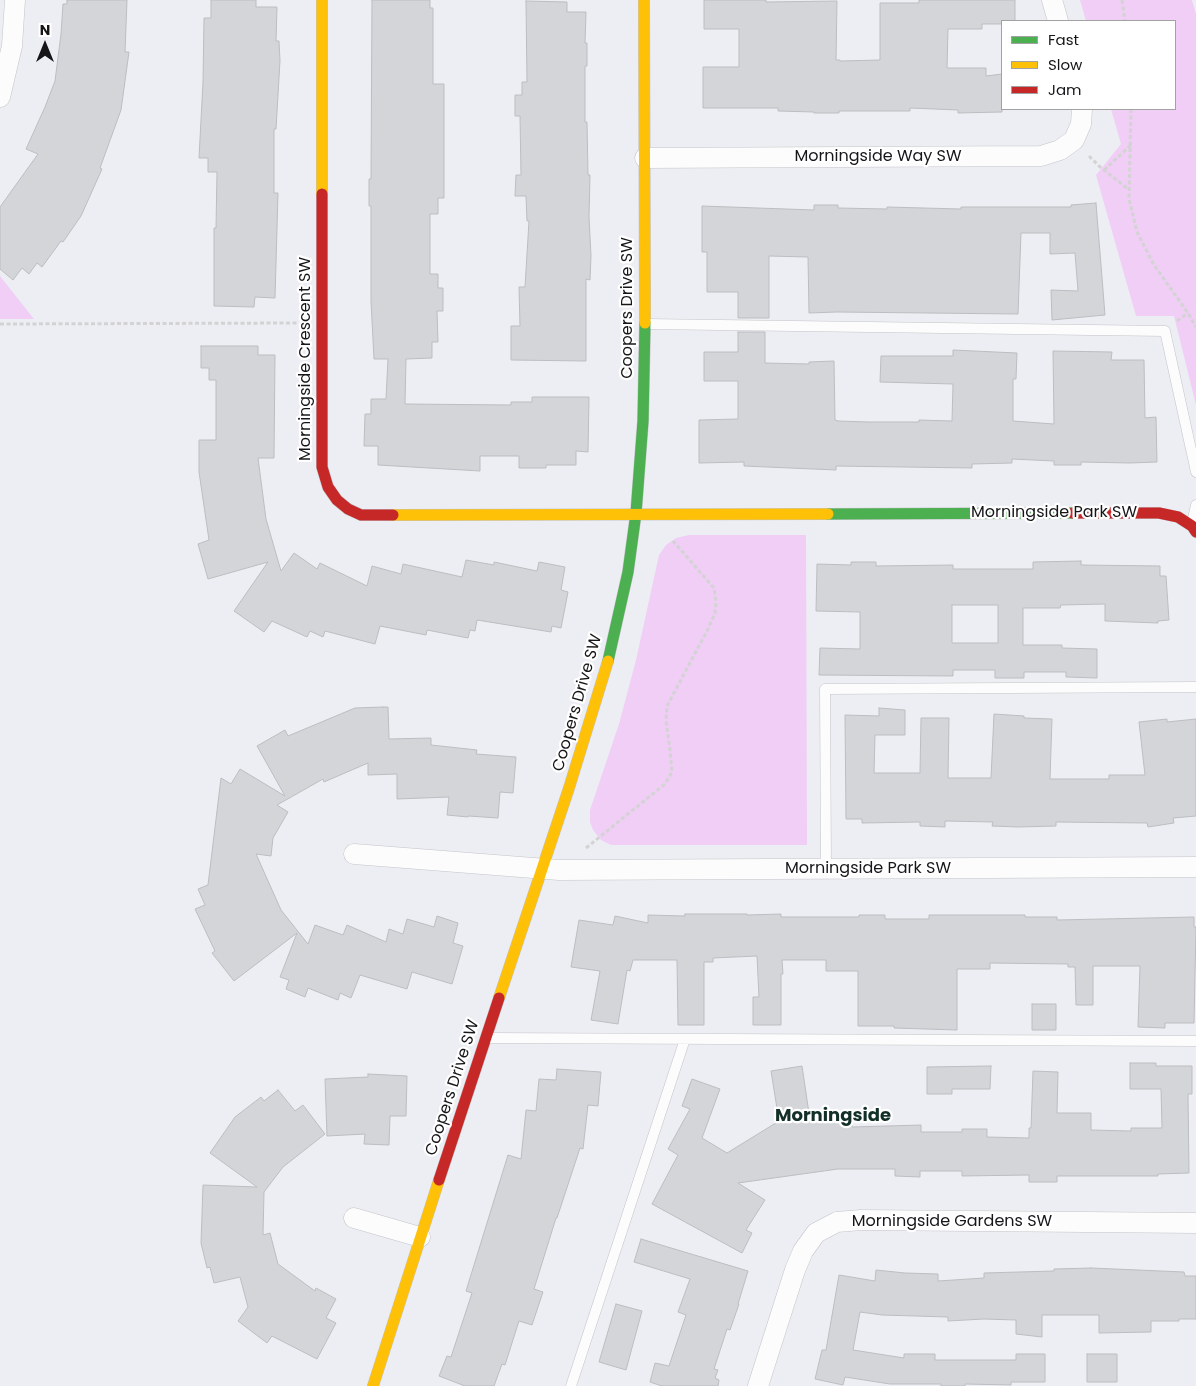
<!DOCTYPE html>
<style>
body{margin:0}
#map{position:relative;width:1196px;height:1386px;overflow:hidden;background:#edeef3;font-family:Poppins,sans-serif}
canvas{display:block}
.legend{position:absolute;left:1001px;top:20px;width:175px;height:90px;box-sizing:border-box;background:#fff;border:1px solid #a2a2a3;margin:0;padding:6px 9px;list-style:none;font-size:15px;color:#161619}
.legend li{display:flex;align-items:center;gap:10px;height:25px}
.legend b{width:25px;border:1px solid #a2a2a3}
.north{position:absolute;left:20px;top:20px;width:50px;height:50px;-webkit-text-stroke:4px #fff;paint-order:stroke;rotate:0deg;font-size:14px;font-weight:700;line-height:20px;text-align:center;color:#161619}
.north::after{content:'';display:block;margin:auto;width:18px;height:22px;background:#161619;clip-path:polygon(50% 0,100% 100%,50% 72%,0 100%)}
</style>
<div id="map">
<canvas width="1196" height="1386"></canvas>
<ul class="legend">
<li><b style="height:6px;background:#4caf50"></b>Fast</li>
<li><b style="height:6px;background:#ffc107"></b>Slow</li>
<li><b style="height:6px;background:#c62828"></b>Jam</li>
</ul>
<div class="north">N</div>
</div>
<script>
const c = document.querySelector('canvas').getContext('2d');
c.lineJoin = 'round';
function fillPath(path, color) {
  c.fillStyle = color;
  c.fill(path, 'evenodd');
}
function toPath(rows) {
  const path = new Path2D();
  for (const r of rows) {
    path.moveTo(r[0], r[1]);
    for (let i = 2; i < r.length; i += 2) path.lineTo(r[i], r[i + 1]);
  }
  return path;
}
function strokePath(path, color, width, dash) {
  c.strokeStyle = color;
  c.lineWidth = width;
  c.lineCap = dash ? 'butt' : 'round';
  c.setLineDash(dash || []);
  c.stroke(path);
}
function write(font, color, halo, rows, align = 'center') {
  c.font = font + ' Poppins,sans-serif';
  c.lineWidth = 4.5;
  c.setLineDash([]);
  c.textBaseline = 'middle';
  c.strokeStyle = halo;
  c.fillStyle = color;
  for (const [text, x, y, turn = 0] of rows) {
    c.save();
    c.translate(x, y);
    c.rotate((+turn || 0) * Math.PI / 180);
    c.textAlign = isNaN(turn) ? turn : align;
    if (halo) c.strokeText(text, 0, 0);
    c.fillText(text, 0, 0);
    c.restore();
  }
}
fillPath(toPath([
 [1080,0,1192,0,1196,14,1196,405,1174,316,1136,316,1096,175,1121,144,1111,109,1175,109,1175,21,1086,21],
 [0,276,34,319,0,319],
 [689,535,806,535,807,845,611,845,601,840,593,830,590,822,590,810,619,724,636,660,659,555,666,545,676,538]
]), '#f0cef6');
const building = toPath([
 [67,0,127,0,125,52,129,52,121,110,100,168,102,169,81,216,63,242,61,241,42,267,37,263,29,274,22,268,13,280,0,269,0,207,38,154,26,149,45,107,55,81,61,34,63,4,67,4,67,0],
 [211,0,256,0,256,7,277,7,276,41,279,41,280,61,276,129,274,129,274,193,278,193,275,298,255,297,254,307,214,306,214,228,216,228,217,172,208,172,208,158,199,158,203,82,204,18,211,18,211,0],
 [372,0,430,0,430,8,433,8,433,84,444,84,444,198,438,198,438,214,430,214,430,274,438,274,438,288,443,288,443,311,437,311,438,342,432,342,432,358,406,359,405,404,511,405,511,402,532,402,532,397,589,397,588,452,576,451,576,465,546,465,546,468,519,468,519,456,480,456,480,471,378,465,378,446,364,446,365,414,371,414,371,399,386,399,388,359,374,359,371,301,371,206,369,206,369,179,371,179,372,0],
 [704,0,766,0,766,2,837,1,836,60,840,60,840,61,880,60,880,3,919,3,919,0,1015,0,1015,21,1002,21,1002,24,982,24,982,29,948,29,947,68,986,68,986,76,1002,74,1002,112,958,113,958,110,910,108,910,111,839,111,839,113,814,113,814,112,778,111,778,108,703,108,703,67,739,67,739,29,704,29,704,0],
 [526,1,567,2,567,12,586,12,585,43,587,43,587,66,585,66,585,122,587,122,588,175,590,175,589,217,591,256,590,280,586,279,586,361,511,360,511,326,520,326,519,287,525,287,529,221,527,221,526,196,515,196,516,175,521,175,520,116,515,116,515,95,522,95,522,82,527,82,526,1],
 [1096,203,1105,315,1052,320,1051,290,1078,291,1075,253,1050,254,1050,233,1021,233,1018,314,837,312,809,313,808,257,769,256,769,318,738,318,738,292,707,292,707,252,702,252,702,206,814,210,814,205,838,205,838,208,887,209,887,207,961,209,961,207,1071,207,1071,205,1096,203],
 [738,332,765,332,765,363,809,364,809,362,834,361,835,420,838,421,869,422,919,422,919,420,952,421,953,384,880,382,881,356,953,356,953,350,1017,353,1016,379,1013,379,1013,421,1054,424,1053,351,1112,352,1111,360,1144,360,1145,418,1156,417,1157,462,1130,463,1081,462,1081,465,1054,465,1054,461,1012,459,1012,463,972,464,972,468,836,466,836,470,744,466,744,462,699,463,699,420,738,419,738,381,704,381,704,352,738,352,738,332],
 [201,346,258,346,258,355,275,355,274,458,258,458,266,519,281,571,294,553,317,569,320,563,367,586,372,566,401,574,403,564,462,577,466,560,494,565,494,562,537,571,539,562,565,567,561,590,568,592,561,628,552,626,551,632,477,620,475,631,470,630,468,638,427,630,426,635,380,626,375,644,325,631,323,637,310,631,307,637,272,621,264,632,234,611,268,562,208,579,198,544,209,540,199,472,199,440,216,440,216,380,209,380,209,368,201,368,201,346],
 [1081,561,1081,565,1160,566,1160,576,1166,576,1169,620,1158,621,1158,623,1105,621,1105,604,1061,605,1060,608,1023,608,1023,645,1062,645,1062,648,1097,649,1097,678,1066,677,1066,672,1024,672,1024,678,995,678,995,670,953,670,953,676,819,675,820,648,860,649,860,612,816,611,817,564,851,565,851,562,876,562,876,566,953,565,953,569,1033,569,1033,562,1081,561],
 [952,605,998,605,998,643,952,643,952,605],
 [383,707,388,707,389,739,431,738,431,745,477,750,476,754,516,757,513,793,500,792,498,818,468,816,468,817,447,815,449,797,397,799,397,774,368,775,368,763,324,782,323,779,277,805,288,812,273,838,271,856,256,854,281,910,308,944,315,925,343,935,347,925,386,942,389,929,403,934,407,919,434,927,437,916,458,923,453,943,463,946,452,984,412,972,407,989,360,975,351,998,340,993,338,1000,308,988,305,997,286,989,289,980,280,977,297,933,234,981,212,953,215,951,195,909,205,905,198,889,208,885,221,778,231,784,240,769,285,796,257,746,285,730,288,736,355,708,383,707],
 [879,708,905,710,905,735,875,735,874,773,920,773,921,718,949,718,948,778,991,778,994,714,1024,716,1024,718,1052,719,1050,779,1109,779,1109,775,1145,775,1139,722,1167,719,1167,722,1196,719,1196,816,1173,818,1174,823,1148,827,1147,823,1056,822,1056,826,1018,827,992,826,993,822,945,821,945,827,920,826,920,822,862,823,862,819,846,819,845,715,879,716,879,708],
 [685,914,747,914,747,915,781,914,781,917,859,917,859,915,885,915,885,919,929,919,929,915,1025,915,1025,917,1057,917,1057,920,1194,917,1194,927,1196,927,1194,1023,1165,1023,1165,1028,1138,1027,1140,966,1093,966,1093,1005,1076,1005,1075,967,1068,967,1068,964,990,963,990,969,957,969,957,1030,894,1028,894,1026,858,1026,858,971,826,971,826,960,782,960,783,974,781,974,781,1025,753,1025,753,997,759,997,757,956,713,958,713,962,704,962,704,1025,678,1025,677,960,633,960,630,971,627,970,618,1024,591,1020,600,971,571,967,579,920,613,925,615,916,648,923,648,915,685,916,685,914],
 [1032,1004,1056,1004,1056,1030,1032,1030,1032,1004],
 [1130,1063,1156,1063,1156,1066,1192,1066,1192,1094,1188,1094,1189,1173,1158,1174,1158,1176,1057,1176,1057,1182,1029,1182,1029,1175,962,1176,962,1171,920,1171,920,1177,895,1176,895,1169,838,1169,738,1183,765,1200,746,1230,752,1233,742,1253,652,1204,678,1155,668,1149,690,1109,682,1106,692,1079,720,1089,702,1138,727,1153,779,1121,771,1071,802,1066,810,1120,852,1122,852,1127,921,1125,921,1132,962,1132,962,1129,987,1129,987,1137,1029,1138,1029,1128,1031,1128,1033,1071,1058,1072,1057,1113,1091,1113,1091,1130,1131,1131,1131,1128,1162,1128,1161,1089,1130,1089,1130,1063],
 [991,1066,990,1089,952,1089,952,1094,927,1094,927,1067,991,1066],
 [557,1069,601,1072,598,1106,588,1105,583,1149,580,1148,557,1218,556,1218,534,1289,543,1292,532,1325,519,1321,505,1365,502,1364,494,1386,465,1386,439,1376,447,1356,451,1357,472,1293,466,1291,508,1155,521,1159,526,1110,536,1111,539,1079,556,1080,557,1069],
 [368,1074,407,1076,406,1116,390,1116,389,1145,364,1144,365,1134,327,1136,325,1079,368,1077,368,1074],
 [278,1090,295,1111,303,1105,325,1134,283,1167,264,1192,263,1235,270,1233,278,1264,315,1291,316,1288,336,1299,326,1318,336,1323,317,1359,272,1336,267,1343,238,1321,248,1307,240,1277,214,1283,210,1267,207,1268,201,1243,203,1185,257,1187,210,1153,235,1117,261,1097,264,1101,278,1090],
 [641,1239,748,1271,738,1304,739,1304,730,1330,727,1329,714,1369,718,1370,715,1378,719,1380,718,1386,662,1386,650,1382,655,1363,669,1366,686,1315,678,1312,690,1279,634,1262,641,1239],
 [1091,1268,1184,1272,1185,1276,1196,1276,1196,1319,1179,1319,1179,1321,1151,1321,1151,1332,1099,1333,1099,1315,1042,1315,1042,1337,1016,1334,1016,1320,984,1319,948,1321,948,1317,882,1315,860,1312,853,1350,904,1358,904,1354,935,1354,935,1360,1016,1360,1016,1354,1045,1354,1045,1382,1011,1382,1011,1385,965,1384,965,1386,941,1386,941,1384,890,1384,845,1377,843,1385,815,1379,822,1350,826,1350,839,1275,875,1281,876,1270,905,1273,938,1274,938,1281,984,1278,984,1273,1054,1271,1054,1269,1091,1268],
 [616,1304,642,1311,626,1370,599,1362,616,1304],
 [1087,1354,1117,1354,1117,1382,1087,1382,1087,1354]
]);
fillPath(building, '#d4d5d9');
strokePath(building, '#bcbdc0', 1);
const lane = toPath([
 [646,324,1165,331,1196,472],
 [1192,523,1196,505],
 [826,869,825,689,1196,687],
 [487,1038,1196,1041],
 [571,1386,685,1039]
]);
const street = toPath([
 [1052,0,1058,21],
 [0,97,12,46,15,0],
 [645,158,1041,156,1060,150,1074,140,1081,124,1082,109],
 [354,854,559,870,1196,867],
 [354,1218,420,1237],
 [758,1386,795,1270,803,1251,816,1233,837,1222,861,1220,1196,1223]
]);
const fast = toPath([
 [828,514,1073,513],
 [608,661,628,572,636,513,643,421,645,323]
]);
const slow = toPath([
 [322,0,322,194],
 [644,0,645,323],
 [393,515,828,514],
 [499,998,569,788,608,661],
 [373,1386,439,1180]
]);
const jam = toPath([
 [322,194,322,467,328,487,337,500,348,509,361,515,393,515],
 [1073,513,1159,513,1178,517,1192,526,1196,532],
 [439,1180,499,998]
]);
strokePath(lane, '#c3c4c8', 11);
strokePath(street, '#c3c4c8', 21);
strokePath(fast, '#c3c4c8', 12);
strokePath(slow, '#c3c4c8', 12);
strokePath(jam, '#c3c4c8', 12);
strokePath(toPath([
 [1122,0,1125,21],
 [1131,109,1129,199,1137,232,1154,265,1188,313,1196,327],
 [1089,156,1099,166,1128,189],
 [1104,170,1131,145],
 [1177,321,1188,313],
 [0,324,297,323],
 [586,848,665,784,672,772,670,750,666,720,667,706,707,631,715,613,716,601,714,588,673,541]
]), '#d3d3d4', 3, [4, 2.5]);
strokePath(lane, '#fcfcfd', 10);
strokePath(street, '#fcfcfd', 20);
strokePath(fast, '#4caf50', 11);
strokePath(slow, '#ffc107', 11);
strokePath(jam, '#c62828', 11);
write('16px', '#161619', '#fff', [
 ["Morningside Way SW",878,157],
 ["Coopers Drive SW",628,308,-90],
 ["Morningside Crescent SW",306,359,-90],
 ["Morningside Park SW",1054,513],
 ["Coopers Drive SW",578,703,-74],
 ["Morningside Park SW",868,869],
 ["Coopers Drive SW",453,1088,-72],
 ["Morningside Gardens SW",952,1222]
]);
write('bold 18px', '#123028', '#fff', [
 ["Morningside",833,1116]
]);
</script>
